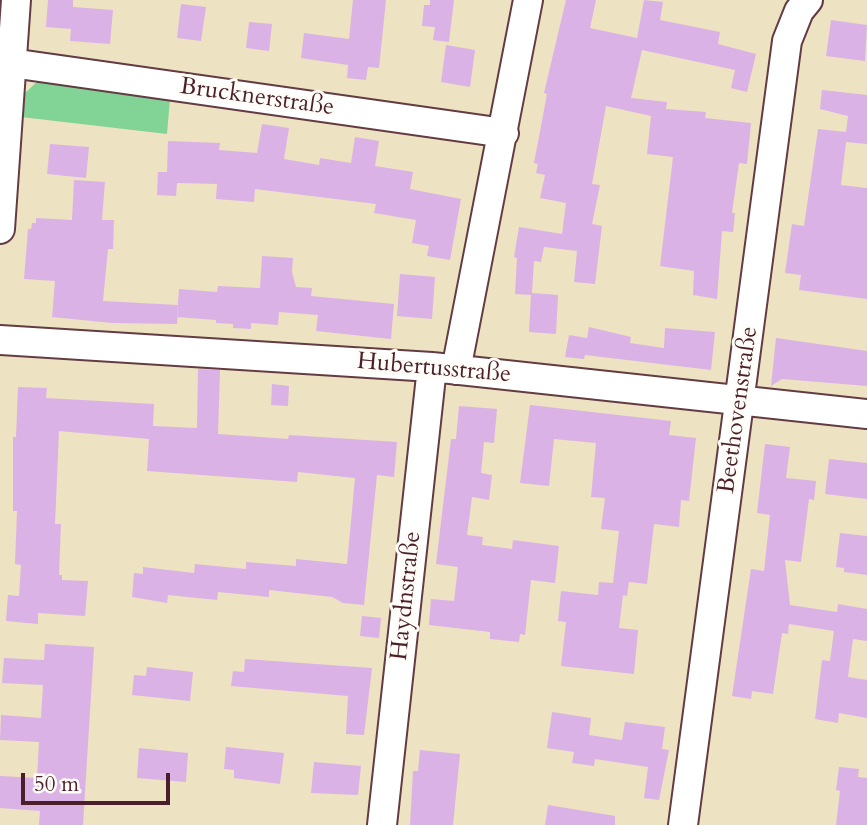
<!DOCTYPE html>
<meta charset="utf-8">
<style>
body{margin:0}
#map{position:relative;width:867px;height:825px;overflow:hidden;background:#ede2c2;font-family:Cardo,serif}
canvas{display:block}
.scale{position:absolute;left:21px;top:773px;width:149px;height:32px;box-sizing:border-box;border:4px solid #4a1f2b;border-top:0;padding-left:9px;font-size:21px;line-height:24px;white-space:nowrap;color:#4a1f2b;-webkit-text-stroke:5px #fdfcf7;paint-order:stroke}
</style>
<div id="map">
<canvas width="867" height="825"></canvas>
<div class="scale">50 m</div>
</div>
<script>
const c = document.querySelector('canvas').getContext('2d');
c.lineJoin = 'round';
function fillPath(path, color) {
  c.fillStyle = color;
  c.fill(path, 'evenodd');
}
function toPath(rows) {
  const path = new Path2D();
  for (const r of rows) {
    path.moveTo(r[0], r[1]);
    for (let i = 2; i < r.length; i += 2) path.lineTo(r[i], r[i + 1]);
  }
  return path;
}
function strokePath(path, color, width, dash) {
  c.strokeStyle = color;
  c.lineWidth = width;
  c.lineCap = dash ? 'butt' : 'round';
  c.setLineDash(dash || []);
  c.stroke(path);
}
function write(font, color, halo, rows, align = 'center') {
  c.font = font + ' Cardo,serif';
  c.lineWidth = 6;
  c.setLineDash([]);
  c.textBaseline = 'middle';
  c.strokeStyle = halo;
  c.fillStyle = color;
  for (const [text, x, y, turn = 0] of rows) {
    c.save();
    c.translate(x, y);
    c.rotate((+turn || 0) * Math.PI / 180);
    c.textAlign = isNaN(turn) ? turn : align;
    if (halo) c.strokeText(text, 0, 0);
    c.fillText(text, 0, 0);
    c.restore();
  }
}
fillPath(toPath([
 [39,80,170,99,167,134,21,117,25,93]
]), '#82d496');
fillPath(toPath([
 [48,0,73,0,73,7,113,10,110,44,70,41,71,29,46,27],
 [353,0,386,0,379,68,368,67,366,80,347,78,348,65,301,58,304,33,349,39],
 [430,0,454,0,449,42,433,40,435,27,422,26,424,5,430,5],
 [566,0,596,0,590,28,637,38,644,0,663,2,660,20,720,32,718,44,756,54,747,92,731,88,735,70,642,50,631,98,667,102,666,109,706,112,705,118,751,123,747,164,739,163,732,213,735,213,733,232,722,231,717,299,693,295,694,271,660,266,673,157,647,154,651,116,606,106,592,184,600,185,592,224,602,226,595,284,574,282,577,251,544,247,541,262,534,261,532,293,558,295,556,334,529,332,531,295,515,294,517,258,514,257,519,227,562,234,566,203,540,198,545,175,536,173,538,164,534,163,547,94,544,93],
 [181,4,206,7,201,41,177,38],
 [831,20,867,25,865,61,826,56],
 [249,22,272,24,269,51,246,48],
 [446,45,475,50,470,87,441,82],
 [822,90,867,95,867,144,846,142,841,185,867,188,867,299,799,290,801,275,785,273,792,224,804,226,818,129,846,132,848,116,820,109],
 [262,124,289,128,284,159,319,165,320,158,351,163,355,137,379,141,375,166,413,172,410,189,461,199,450,260,427,256,429,246,412,243,416,220,374,213,376,204,255,189,254,202,216,199,217,184,177,183,176,196,157,195,158,172,167,172,168,141,220,143,219,150,257,153],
 [50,144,89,147,86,178,47,174],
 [74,180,105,182,102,220,114,220,113,249,108,249,103,301,178,305,177,324,112,323,52,317,55,281,24,279,28,229,31,229,32,223,36,223,36,218,72,220],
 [262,256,293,258,292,272,296,287,312,288,311,296,394,304,391,339,316,331,318,315,279,312,278,325,251,323,251,329,233,328,233,324,216,323,216,320,177,317,179,289,217,292,218,286,260,288],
 [400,274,435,277,432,319,397,316],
 [589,327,631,337,630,343,664,348,665,328,715,332,711,370,585,355,584,359,565,357,569,335,587,338],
 [776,338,867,351,867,386,782,379,771,386],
 [198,369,220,370,218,434,288,439,289,435,397,442,394,477,377,475,364,605,343,603,332,597,269,590,269,597,218,592,217,600,168,595,167,603,132,597,134,573,143,574,143,567,194,573,195,564,246,569,246,562,296,566,296,559,347,564,355,478,298,472,297,482,147,471,149,439,59,431,55,524,61,524,59,575,62,575,62,580,88,581,85,616,38,613,38,624,6,621,8,595,19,596,21,565,15,564,17,511,13,511,13,437,16,437,18,387,47,388,46,398,154,404,153,426,197,428],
 [272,384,289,386,288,406,271,405],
 [530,405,671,421,669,435,696,438,689,501,681,500,679,527,654,524,647,584,629,582,627,596,623,595,619,628,638,630,634,674,561,666,566,622,558,621,561,591,598,595,599,582,613,583,619,531,601,529,605,498,591,497,596,443,554,439,549,486,520,483],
 [459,406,497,409,494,443,484,442,481,473,492,475,489,500,472,497,467,535,483,537,482,545,512,549,513,540,559,546,555,583,531,580,525,635,520,634,519,642,490,639,490,632,429,625,431,599,454,601,458,567,436,564,451,439,456,439],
 [765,444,790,447,786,478,816,481,814,500,809,499,801,562,785,560,790,605,837,612,838,604,867,609,867,641,853,639,848,677,867,680,867,718,839,713,838,723,815,719,822,660,830,661,834,631,789,624,788,634,782,633,773,694,752,691,751,699,732,696,751,569,764,571,770,515,757,513],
 [829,459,867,463,867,499,825,494],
 [840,533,867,536,867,575,844,572,844,568,836,567],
 [362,616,381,618,379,638,360,636],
 [45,644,94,647,83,825,39,825,40,811,0,808,0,776,37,778,39,742,0,740,1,715,41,718,43,685,2,683,4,658,44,660],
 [245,659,372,668,364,735,346,734,348,696,231,686,233,671,244,672],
 [147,667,193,672,190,701,132,695,134,675,146,676],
 [552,712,591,718,589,735,622,740,625,722,665,727,662,749,669,750,659,800,644,798,648,767,595,759,594,766,572,763,574,752,547,748],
 [226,747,284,753,280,784,234,778,234,770,224,769],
 [139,748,188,753,186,782,137,778],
 [420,750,460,754,453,825,410,825,413,771,418,771],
 [314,762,361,766,358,795,311,793],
 [839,767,859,769,858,777,867,778,867,825,836,825,840,791,836,790],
 [548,805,615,816,615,825,545,825]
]), '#dbb2e5');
const minor = toPath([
 [11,63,504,133],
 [0,229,16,0],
 [0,340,432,367,867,414],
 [456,370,528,0],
 [382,825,432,367],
 [683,825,787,41,799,11,808,0]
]);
strokePath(minor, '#623c42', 32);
strokePath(minor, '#fff', 28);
write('24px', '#4a1f2b', '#fdfcf7', [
 ["Brucknerstraße",257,98,8],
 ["Hubertusstraße",434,369,5],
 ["Beethovenstraße",739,410,-82],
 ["Haydnstraße",407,596,-84]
]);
</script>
